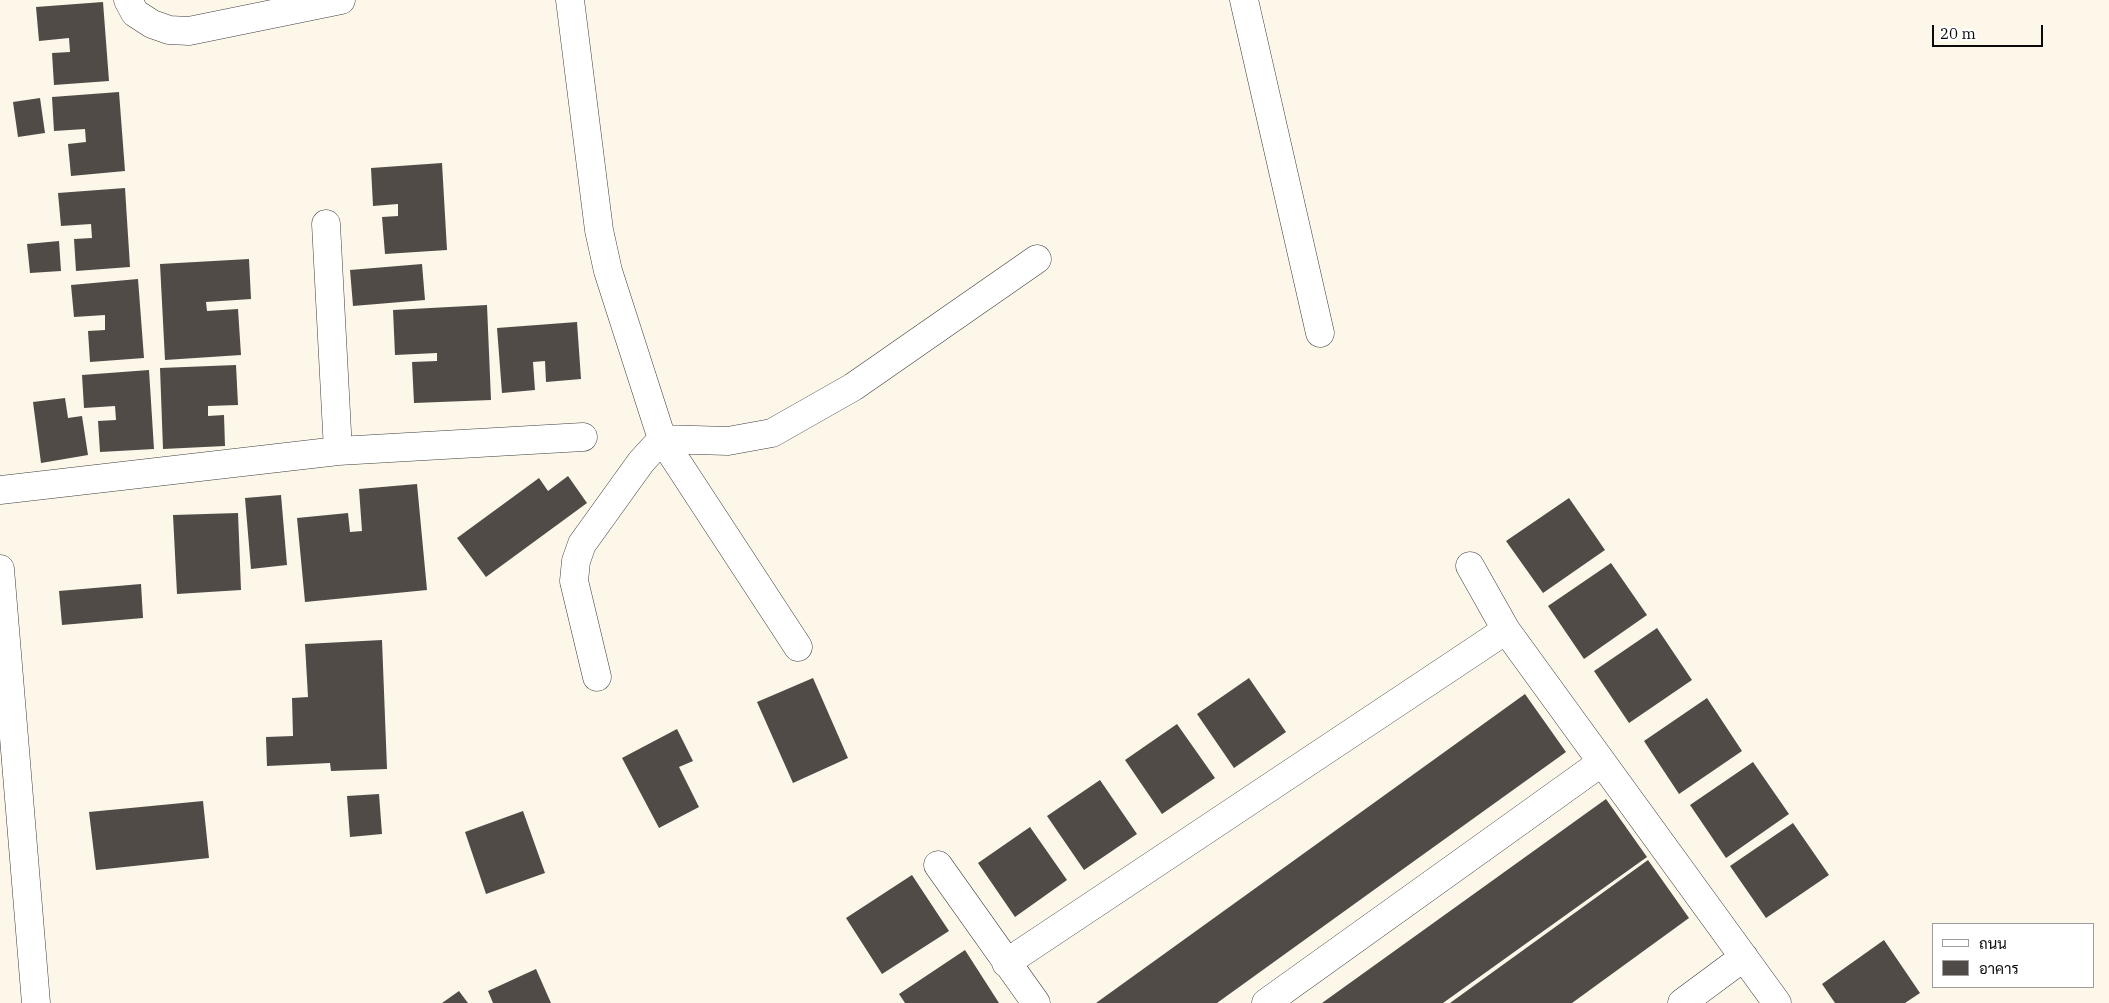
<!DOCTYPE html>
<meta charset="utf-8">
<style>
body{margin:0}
#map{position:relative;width:2109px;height:1003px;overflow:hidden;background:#fcf7e9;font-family:"IBM Plex Serif",Sarabun,serif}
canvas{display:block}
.legend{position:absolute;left:1932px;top:923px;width:162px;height:65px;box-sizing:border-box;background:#fff;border:1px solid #9d9d9d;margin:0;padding:6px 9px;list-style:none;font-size:15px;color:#0a0a0a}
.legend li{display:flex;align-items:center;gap:10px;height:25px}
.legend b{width:25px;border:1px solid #9d9d9d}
.scale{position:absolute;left:1932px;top:25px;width:111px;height:22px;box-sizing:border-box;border:2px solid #0a0a0a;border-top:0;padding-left:6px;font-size:15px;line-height:18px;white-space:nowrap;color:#0a0a0a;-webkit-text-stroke:4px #fff;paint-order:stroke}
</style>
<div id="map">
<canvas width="2109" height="1003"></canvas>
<ul class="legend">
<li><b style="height:6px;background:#fff"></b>ถนน</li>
<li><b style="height:14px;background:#514b48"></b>อาคาร</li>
</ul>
<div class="scale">20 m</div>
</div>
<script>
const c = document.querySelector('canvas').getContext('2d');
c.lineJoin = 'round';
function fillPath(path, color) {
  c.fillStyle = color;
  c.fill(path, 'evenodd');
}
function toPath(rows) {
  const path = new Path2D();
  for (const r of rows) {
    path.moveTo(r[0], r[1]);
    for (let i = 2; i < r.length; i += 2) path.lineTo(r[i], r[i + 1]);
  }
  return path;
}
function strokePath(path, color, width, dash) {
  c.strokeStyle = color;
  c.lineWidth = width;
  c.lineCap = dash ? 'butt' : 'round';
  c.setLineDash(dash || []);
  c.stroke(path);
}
fillPath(toPath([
 [103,2,109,81,54,85,52,53,70,52,69,38,39,41,36,7],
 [119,92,125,171,71,176,68,144,86,142,85,129,54,131,52,97],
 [40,98,45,133,18,137,13,102],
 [442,163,447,250,385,254,382,217,398,216,398,204,373,206,371,168],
 [125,188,130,267,76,271,74,239,92,238,91,224,61,226,58,193],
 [59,241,61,271,30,273,27,244],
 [249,259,251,299,206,302,207,311,238,309,241,355,165,360,160,264],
 [422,264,425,300,353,306,350,270],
 [138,279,144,358,90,362,88,331,105,330,105,315,74,317,71,285],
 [487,305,491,400,414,403,412,362,437,361,437,353,395,355,393,310],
 [577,322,581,379,546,382,545,361,533,362,535,390,502,393,497,328],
 [236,365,238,405,208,406,208,416,224,415,225,446,163,449,160,368],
 [149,370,154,449,100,452,98,421,116,420,115,406,84,408,82,375],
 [65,398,68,418,82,416,88,455,41,463,33,402],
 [568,476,587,503,486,577,457,538,539,478,548,491],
 [417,484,427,590,305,602,297,518,348,513,350,532,362,531,359,489],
 [281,495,287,565,251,569,245,498],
 [1569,498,1605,550,1543,593,1506,541],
 [238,513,241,590,177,594,173,515],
 [1611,563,1647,615,1584,659,1548,606],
 [141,584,143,618,62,625,59,591],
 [1657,628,1692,680,1629,723,1594,671],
 [382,640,387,769,331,771,330,763,267,766,266,737,293,736,292,698,308,697,305,644],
 [813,678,848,758,793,783,757,702],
 [1249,678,1286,732,1234,768,1197,714],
 [1525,694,1566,752,1378,887,1217,1003,1096,1003],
 [1707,698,1742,751,1679,794,1644,741],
 [1177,724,1215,778,1162,814,1125,760],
 [677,729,693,761,679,767,699,807,659,828,622,758],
 [1753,762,1789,814,1726,858,1690,805],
 [1100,780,1137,834,1084,870,1047,816],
 [379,794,382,834,350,837,347,796],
 [1606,799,1647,857,1584,902,1443,1003,1322,1003],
 [203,801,209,858,96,870,89,812],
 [523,811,545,873,486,894,465,832],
 [1793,823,1829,875,1766,918,1730,866],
 [1030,827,1067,880,1015,917,978,863],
 [1648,860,1689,918,1572,1003,1450,1003],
 [912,875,949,931,882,974,846,918],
 [1884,940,1920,993,1905,1003,1835,1003,1822,984],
 [965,950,999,1003,905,1003,899,994],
 [536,969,551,1003,493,1003,488,991],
 [459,991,468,1003,442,1003]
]), '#514b48');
const minor = toPath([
 [128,0,135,13,152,24,169,30,189,31,341,0],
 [570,0,599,230,608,271,662,439,798,647],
 [1244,0,1320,333],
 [326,224,338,451],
 [0,490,338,451,583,437],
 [1470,566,1506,630,1777,1003],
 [0,569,36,1003],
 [597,677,574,581,576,561,582,544,641,462,662,439,728,441,772,433,853,387,1037,259],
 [938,865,1036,1003],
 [1006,963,1506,630],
 [1266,1003,1602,762],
 [1682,1003,1744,957]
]);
strokePath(minor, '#3d3d3d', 29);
strokePath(minor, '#fff', 28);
</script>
